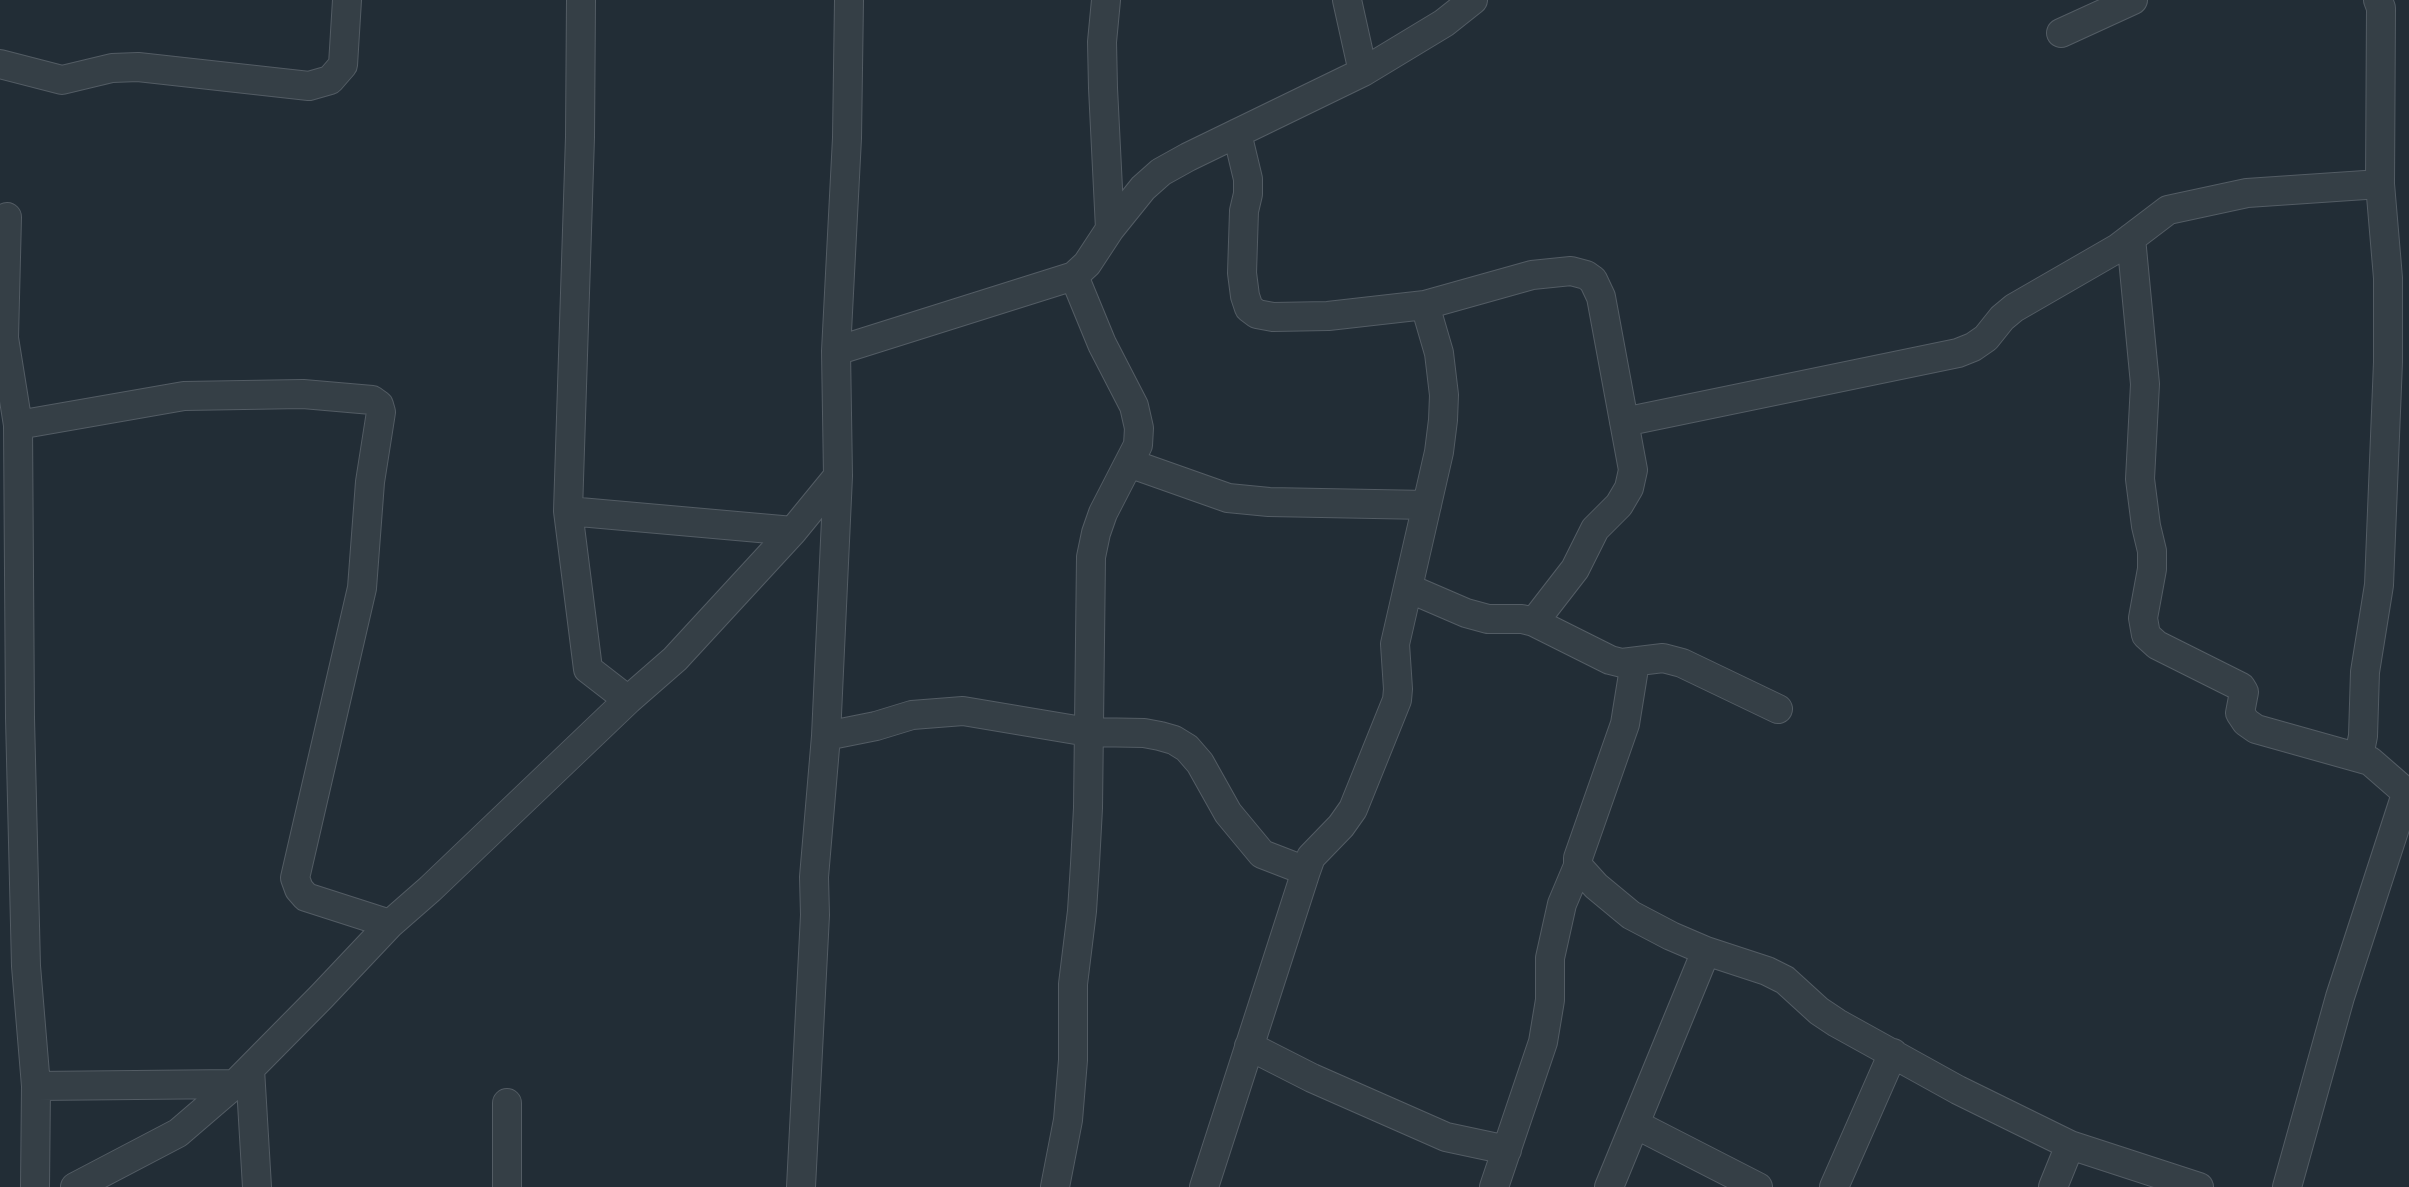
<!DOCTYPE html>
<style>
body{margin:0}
canvas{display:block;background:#222d36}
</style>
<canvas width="2409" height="1187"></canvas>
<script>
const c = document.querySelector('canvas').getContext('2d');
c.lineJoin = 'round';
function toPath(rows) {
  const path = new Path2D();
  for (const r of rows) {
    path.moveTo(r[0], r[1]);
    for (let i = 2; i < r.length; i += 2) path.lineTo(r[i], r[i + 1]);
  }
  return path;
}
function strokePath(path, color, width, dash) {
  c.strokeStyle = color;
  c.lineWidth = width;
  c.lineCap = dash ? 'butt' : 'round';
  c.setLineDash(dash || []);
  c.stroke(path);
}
const minor = toPath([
 [581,0,580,137,568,511,588,669,628,700,675,659,793,531],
 [1106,0,1102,42,1103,88,1110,229],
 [1347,0,1363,72],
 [2061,33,2133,0],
 [0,64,62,80,112,68,138,67,309,86,330,80,343,65,347,0],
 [1237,133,1248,179,1248,194,1244,211,1242,273,1245,296,1249,308,1257,314,1273,317,1328,316,1425,305,1532,275,1571,271,1586,275,1593,280,1601,297,1633,470,1629,488,1619,505,1595,529,1575,569,1534,622],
 [7,217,4,338,18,425,20,718,26,966,36,1086,35,1187],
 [2131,238,2145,384,2140,479,2146,526,2152,551,2152,569,2143,618,2146,635,2157,645,2241,687,2244,692,2240,713,2246,722,2256,729,2370,761,2409,795],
 [836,351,1074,276,1087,264,1110,229,1143,188,1161,172,1188,157,1363,72,1444,23,1473,0],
 [1624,422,1958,353,1973,347,1986,338,2002,318,2014,308,2118,248,2168,210,2247,193,2380,184],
 [18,425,184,396,303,394,372,400,379,405,381,412,370,482,362,588,295,878,299,889,306,897,390,924],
 [1129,463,1228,498,1269,502,1427,505],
 [568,511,793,531,838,476],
 [1408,588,1466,613,1488,619,1522,619,1534,622,1610,660,1622,663,1663,658,1682,663,1778,709],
 [1635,662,1625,724,1578,858,1578,866,1596,886,1631,915,1671,936,1706,951,1767,971,1785,980,1819,1011,1837,1023,1958,1090,2070,1145,2199,1187],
 [826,736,876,726,912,715,963,711,1088,732,1144,733,1160,736,1174,740,1187,748,1200,763,1228,813,1262,854,1306,871,1311,857,1341,826,1353,809,1397,700,1398,689,1395,644,1439,452,1443,420,1444,395,1439,353,1425,305],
 [2359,756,2363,736,2365,672,2379,585,2388,362,2388,278,2380,184,2381,8,2378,0],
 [1249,1046,1312,1078,1446,1137,1507,1150],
 [250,1069,257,1187],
 [36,1086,235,1084],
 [1635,1124,1758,1187],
 [75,1187,178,1133,235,1084,321,997,390,924,430,889,628,700],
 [507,1187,507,1103],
 [801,1187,815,915,814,877,826,736,838,476,836,351,847,138,849,0],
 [1055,1187,1068,1120,1073,1060,1073,984,1082,911,1085,864,1088,808,1091,557,1096,533,1103,513,1138,445,1139,428,1134,406,1102,344,1074,276],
 [1204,1187,1306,871],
 [1494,1187,1543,1042,1550,1000,1550,958,1562,904,1578,866],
 [1609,1187,1706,951],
 [1834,1187,1893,1053],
 [2053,1187,2070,1145],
 [2287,1187,2340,997,2406,794]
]);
strokePath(minor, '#535c64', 30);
strokePath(minor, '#353f46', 28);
</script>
